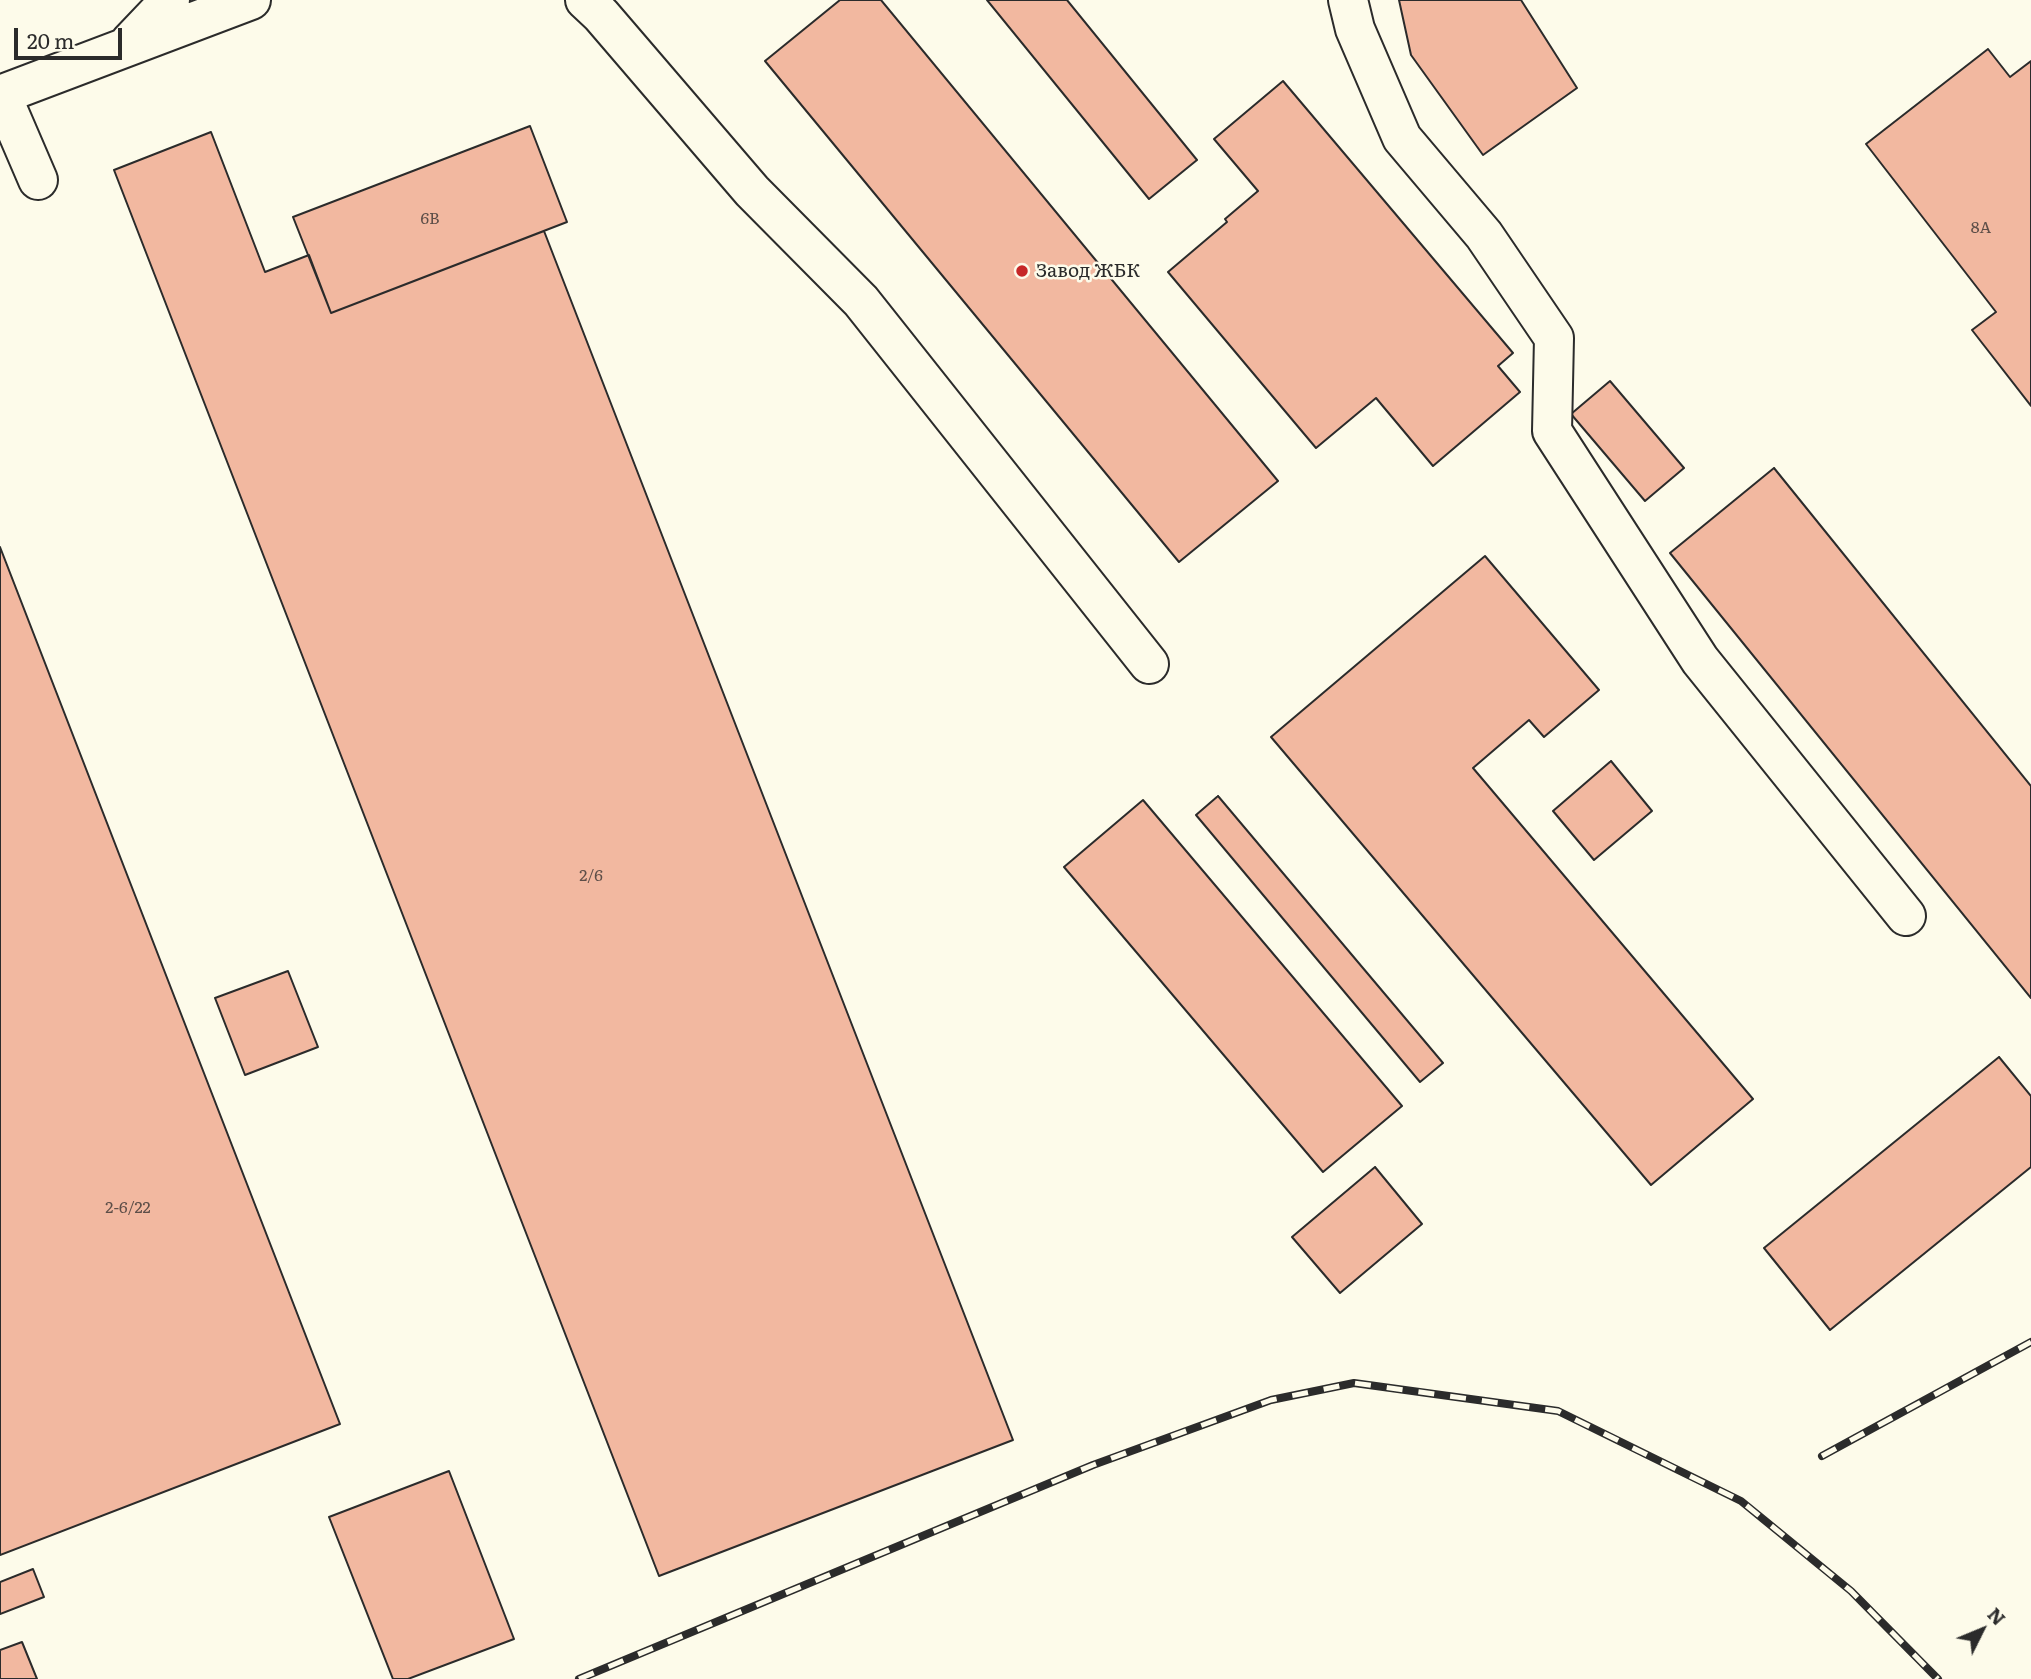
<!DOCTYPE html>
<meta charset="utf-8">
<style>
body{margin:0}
#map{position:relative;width:2031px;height:1679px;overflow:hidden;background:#fdfbea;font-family:Literata,serif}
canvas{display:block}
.north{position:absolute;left:1947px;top:1595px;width:70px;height:70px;-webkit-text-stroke:5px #fdfbea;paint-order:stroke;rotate:47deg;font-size:19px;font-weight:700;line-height:28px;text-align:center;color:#2b2b2b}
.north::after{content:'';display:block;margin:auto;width:24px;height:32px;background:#2b2b2b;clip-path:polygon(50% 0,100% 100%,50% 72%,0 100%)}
.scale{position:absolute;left:14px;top:28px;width:108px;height:32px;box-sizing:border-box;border:4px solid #2b2b2b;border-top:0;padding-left:9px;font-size:21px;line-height:24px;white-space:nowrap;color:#2b2b2b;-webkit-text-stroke:5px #fdfbea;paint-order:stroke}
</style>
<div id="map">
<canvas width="2031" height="1679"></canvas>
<div class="north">N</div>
<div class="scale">20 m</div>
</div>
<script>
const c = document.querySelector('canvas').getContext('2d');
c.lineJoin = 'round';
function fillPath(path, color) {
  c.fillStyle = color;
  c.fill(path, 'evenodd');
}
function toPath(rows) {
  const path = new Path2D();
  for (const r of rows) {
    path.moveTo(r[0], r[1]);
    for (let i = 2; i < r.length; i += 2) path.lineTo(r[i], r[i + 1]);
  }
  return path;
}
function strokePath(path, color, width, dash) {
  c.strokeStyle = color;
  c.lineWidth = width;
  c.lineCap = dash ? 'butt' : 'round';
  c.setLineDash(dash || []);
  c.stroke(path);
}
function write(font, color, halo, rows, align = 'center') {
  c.font = font + ' Literata,serif';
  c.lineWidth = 5;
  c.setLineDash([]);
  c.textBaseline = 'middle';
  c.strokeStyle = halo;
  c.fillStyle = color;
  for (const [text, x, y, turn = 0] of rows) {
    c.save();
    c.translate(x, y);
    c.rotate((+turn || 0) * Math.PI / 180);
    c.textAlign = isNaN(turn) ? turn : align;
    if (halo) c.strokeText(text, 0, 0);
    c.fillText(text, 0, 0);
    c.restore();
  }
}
const building = toPath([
 [840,0,881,0,1278,481,1179,562,765,61,840,0],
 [987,0,1067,0,1197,160,1149,199,987,0],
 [1399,0,1521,0,1577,88,1483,155,1411,55,1399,0],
 [1988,49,2010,77,2031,61,2031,406,1972,330,1996,312,1866,144,1988,49],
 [1283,81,1513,353,1498,366,1520,392,1433,466,1376,398,1316,448,1168,272,1227,222,1225,219,1258,191,1214,139,1283,81],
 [530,126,567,222,331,313,293,217,530,126],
 [211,132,265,272,309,255,331,313,544,231,1013,1440,659,1576,114,170,211,132],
 [1610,381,1684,468,1645,501,1571,414,1610,381],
 [1774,468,2031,786,2031,998,1670,553,1774,468],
 [0,547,340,1424,0,1555,0,547],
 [1485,556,1599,690,1544,737,1529,720,1473,768,1753,1099,1651,1185,1271,737,1485,556],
 [1611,761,1652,811,1594,860,1553,811,1611,761],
 [1218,796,1443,1063,1420,1082,1196,815,1218,796],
 [1143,800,1402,1106,1323,1172,1064,867,1143,800],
 [288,971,318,1047,245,1075,215,998,288,971],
 [1999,1057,2031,1096,2031,1167,1830,1330,1764,1248,1999,1057],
 [1375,1167,1422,1224,1340,1293,1292,1237,1375,1167],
 [449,1471,514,1639,408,1679,393,1679,329,1517,449,1471],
 [33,1569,44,1597,0,1614,0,1582,33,1569],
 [22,1642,37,1679,0,1679,0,1650,22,1642]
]);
fillPath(building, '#f2b8a0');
strokePath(building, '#2b2b2b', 2);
const minor = toPath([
 [585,0,601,15,752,191,861,301,1149,664],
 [1348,0,1355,29,1402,138,1484,235,1554,338,1552,431,1700,660,1906,916],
 [1,94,38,180]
]);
const major = toPath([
 [130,42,170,0],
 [0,95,251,0]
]);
strokePath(minor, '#2b2b2b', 42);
strokePath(major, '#2b2b2b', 42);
strokePath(minor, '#fdfbea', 38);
strokePath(major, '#fdfbea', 38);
const rail = toPath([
 [1822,1456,2031,1342],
 [579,1679,1093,1465,1271,1400,1354,1383,1558,1411,1741,1501,1851,1591,1938,1679]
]);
strokePath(rail, '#2b2b2b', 8);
strokePath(rail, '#fdfbea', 5, [16]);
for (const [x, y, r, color] of [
 [1022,271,7,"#c62828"]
]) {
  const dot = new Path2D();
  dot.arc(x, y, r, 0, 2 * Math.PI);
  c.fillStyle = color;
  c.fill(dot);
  strokePath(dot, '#fdfbea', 2.5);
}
write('16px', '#5d4e48', null, [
 ["6В",430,219],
 ["8А",1981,228],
 ["2/6",591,876],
 ["2-6/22",128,1208]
]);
write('19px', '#2b2b2b', '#fdfbea', [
 ["Завод ЖБК",1036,271]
], 'left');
</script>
